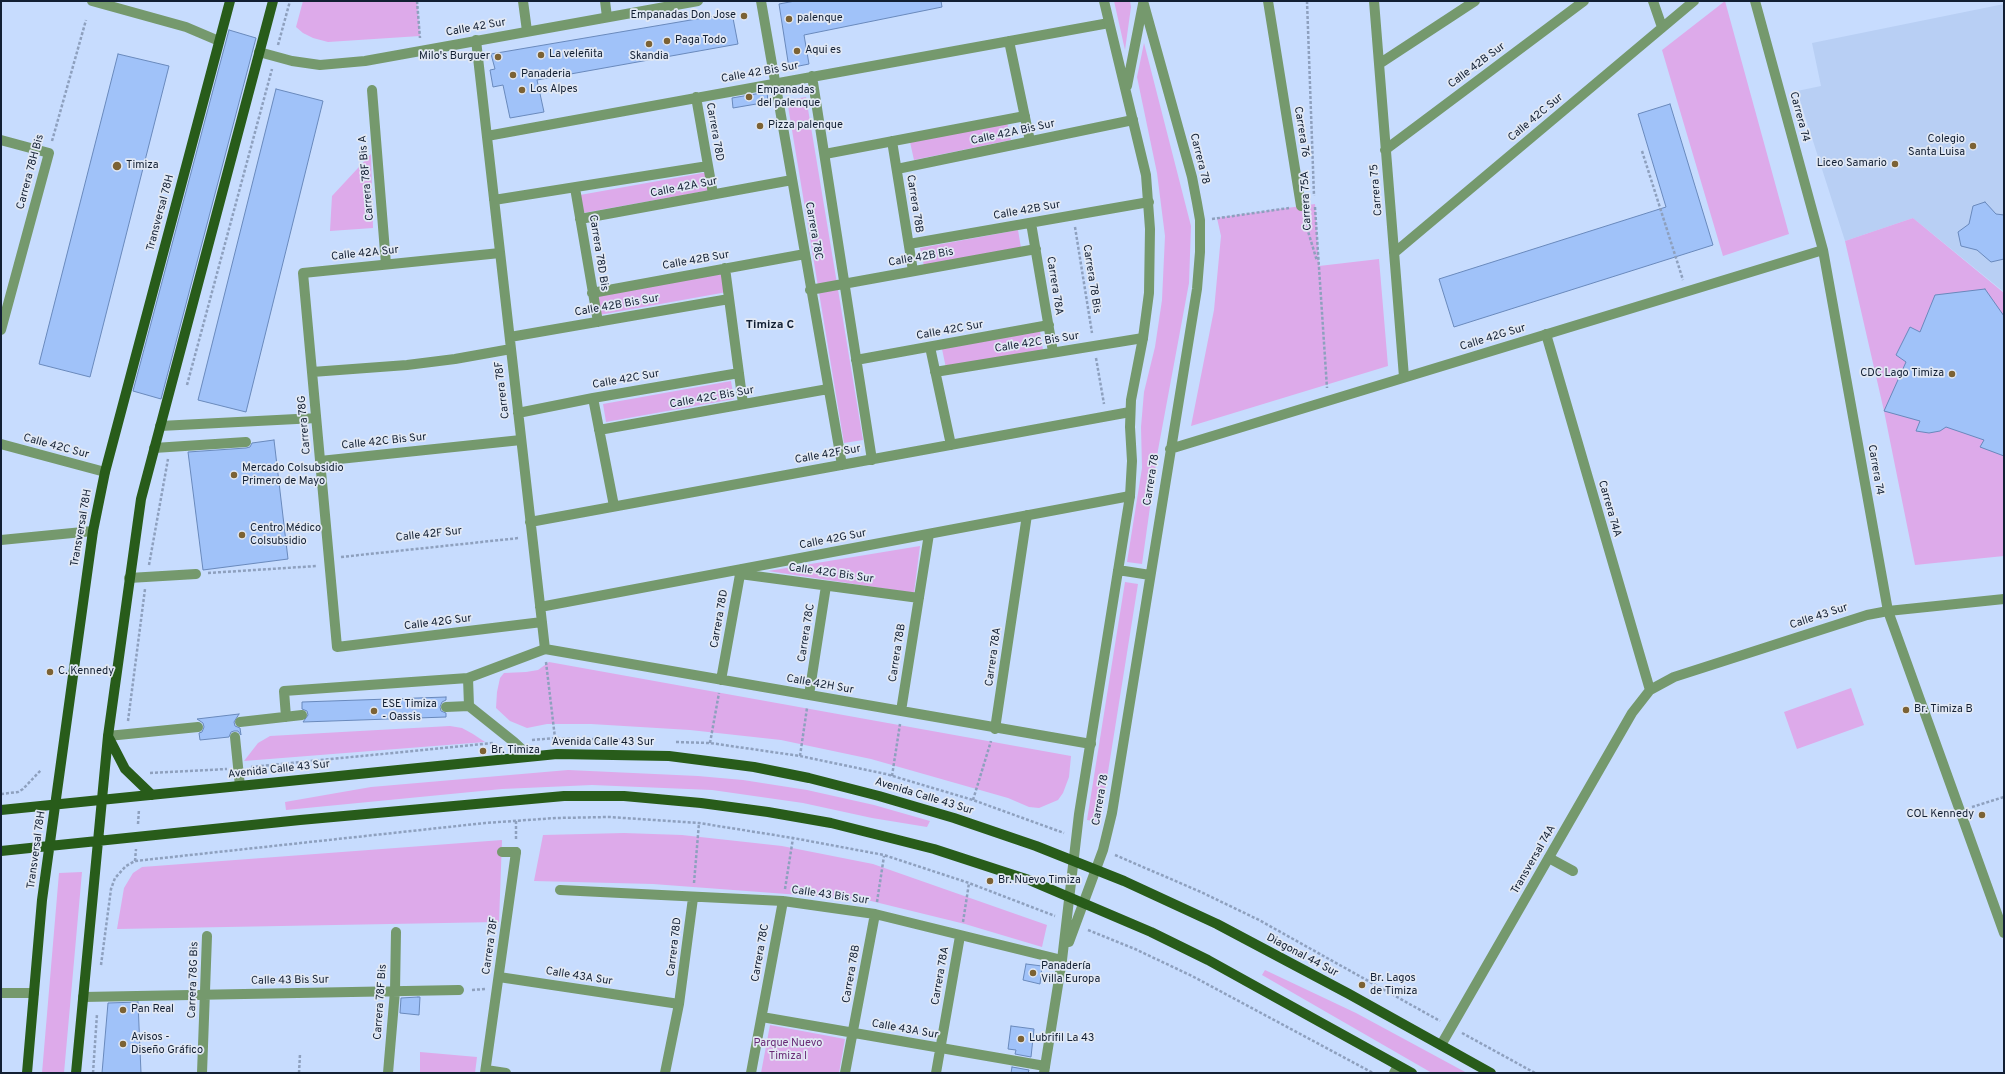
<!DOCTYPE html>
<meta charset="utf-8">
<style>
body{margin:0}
#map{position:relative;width:2005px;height:1074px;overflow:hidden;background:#c7dcfe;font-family:Overpass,sans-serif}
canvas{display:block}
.frame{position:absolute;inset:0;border:2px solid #121f33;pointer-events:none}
</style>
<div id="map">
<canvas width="2005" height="1074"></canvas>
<div class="frame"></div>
</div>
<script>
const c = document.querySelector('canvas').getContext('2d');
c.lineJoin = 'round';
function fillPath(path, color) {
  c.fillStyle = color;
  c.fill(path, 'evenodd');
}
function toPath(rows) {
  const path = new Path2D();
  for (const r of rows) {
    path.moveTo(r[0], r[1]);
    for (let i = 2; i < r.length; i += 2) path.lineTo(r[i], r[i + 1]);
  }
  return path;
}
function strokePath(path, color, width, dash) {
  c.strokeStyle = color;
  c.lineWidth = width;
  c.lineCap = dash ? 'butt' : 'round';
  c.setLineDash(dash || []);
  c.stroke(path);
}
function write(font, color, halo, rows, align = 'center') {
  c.font = font + ' Overpass,sans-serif';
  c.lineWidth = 3.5;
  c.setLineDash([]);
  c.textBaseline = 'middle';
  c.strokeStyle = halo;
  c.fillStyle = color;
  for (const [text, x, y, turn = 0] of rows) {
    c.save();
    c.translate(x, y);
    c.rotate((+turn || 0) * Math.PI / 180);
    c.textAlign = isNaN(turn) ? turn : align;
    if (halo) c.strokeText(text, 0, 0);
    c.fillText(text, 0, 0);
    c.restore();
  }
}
fillPath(toPath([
 [2004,4,2004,292,1913,218,1845,241,1797,91,1821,86,1812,43]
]), '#b8cff4');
fillPath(toPath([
 [303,1,417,1,420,36,328,42,313,38,303,33,296,27],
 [1114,1,1130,1,1131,7,1125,50],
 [1725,1,1789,234,1723,256,1662,50],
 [1144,43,1191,226,1189,283,1158,450,1142,564,1127,562,1142,468,1141,427,1144,392,1155,347,1162,300,1165,236,1157,173,1137,77],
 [806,97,863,440,844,443,787,100],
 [1007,122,1011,140,914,160,910,142],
 [371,154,373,228,330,231,332,196],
 [708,172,711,190,583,213,580,195],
 [1315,204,1319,266,1379,259,1388,366,1191,426,1214,310,1221,236,1217,218],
 [1913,218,2004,293,2004,556,1915,565,1884,411,1845,241],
 [1018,230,1021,248,924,266,920,248],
 [724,273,727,292,599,315,596,296],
 [1040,331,1043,350,946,368,942,349],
 [731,381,734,399,606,422,603,404],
 [920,546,914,593,768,571],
 [1125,582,1138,584,1100,822,1087,820],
 [549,662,1071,756,1069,777,1063,793,1058,800,1039,808,1029,807,1008,798,871,759,781,740,690,730,591,724,547,724,527,728,510,721,496,708,497,692,500,678,504,673,526,672,538,670],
 [1851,688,1864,725,1797,749,1784,712],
 [450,726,462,728,473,734,485,742,244,761,258,743,270,736],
 [568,770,698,776,743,780,807,790,874,805,930,821,927,827,872,818,803,803,712,790,592,785,502,789,286,810,285,802,371,787],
 [624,833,682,835,782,846,873,864,1047,925,1042,947,965,924,867,900,653,884,534,881,543,835],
 [502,840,499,922,117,929,124,888,133,873,142,867],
 [82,872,64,1073,42,1073,59,873],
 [1265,970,1356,1013,1467,1073,1432,1073,1262,975],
 [770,1025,845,1039,839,1073,761,1073],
 [420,1052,477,1057,475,1073,420,1073]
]), '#ddaaea');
const building = toPath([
 [795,1,941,1,942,7,804,35,809,64,789,68,779,4,795,1],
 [732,13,738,44,537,80,544,112,510,118,503,85,493,87,490,70,495,69,491,54,732,13],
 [229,30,256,38,161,399,133,391,229,30],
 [118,54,169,66,90,377,39,364,118,54],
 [276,89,323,101,246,412,198,400,276,89],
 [767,92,768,102,733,108,732,98,767,92],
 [1670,104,1713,245,1454,327,1439,279,1666,207,1638,114,1670,104],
 [1985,202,1996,214,2004,215,2004,259,1991,262,1977,250,1961,246,1958,232,1969,224,1973,206,1985,202],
 [1985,289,2004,316,2004,456,1980,447,1984,440,1946,427,1940,431,1929,433,1916,431,1920,421,1884,411,1906,362,1896,355,1910,327,1920,332,1935,295,1985,289],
 [274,440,288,559,203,570,188,452,246,448,250,447,252,443,274,440],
 [446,697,446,700,442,702,440,707,441,711,446,713,446,717,303,722,308,715,307,711,302,709,302,702,446,697],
 [239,714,234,722,235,726,240,728,241,735,238,731,234,731,231,732,229,737,200,740,199,733,202,732,204,727,203,723,197,719,239,714],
 [1026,964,1042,966,1040,984,1023,980,1026,964],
 [418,997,420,997,419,1015,400,1013,401,998,418,997],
 [138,1002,141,1073,102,1073,108,1003,138,1002],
 [1011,1026,1034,1029,1031,1057,1015,1054,1016,1050,1008,1049,1011,1026],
 [1012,1067,1029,1070,1028,1073,1011,1073,1012,1067]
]);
fillPath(building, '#a0c2f9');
strokePath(building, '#6989bc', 1);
strokePath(toPath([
 [417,1,420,38],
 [1307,1,1314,196],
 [278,45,290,1],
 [52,141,86,20],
 [1642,151,1683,280],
 [1315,207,1327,388],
 [1304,218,1317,261],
 [1212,219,1289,208],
 [1075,227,1092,333],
 [1096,358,1104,404],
 [187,385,272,69],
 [341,557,519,538],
 [149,565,168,459],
 [208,573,317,566],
 [546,662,555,738],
 [128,721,145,589],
 [532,740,555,738,625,740],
 [676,742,710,743,800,756,886,774,973,800,1064,833],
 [710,743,719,693],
 [800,756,807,708],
 [251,767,493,743],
 [150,773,227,769],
 [892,776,900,724],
 [1,794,18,792,23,789,41,770],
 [973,800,991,741],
 [1972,807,2004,797],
 [138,824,139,809],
 [516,839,516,821],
 [1115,855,1201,892,1259,920,1440,1021],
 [135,861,136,849],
 [694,883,699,823],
 [785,889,793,838],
 [877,902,884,856],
 [963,922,969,883],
 [1088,930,1135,949,1192,976,1373,1073],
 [101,965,111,889,115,878,126,866,135,861,485,823,556,818,609,817,699,823,793,838,884,855,969,883,1055,916],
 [472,990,485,989],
 [1462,1033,1535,1073],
 [93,1073,97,1014],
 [299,1073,300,1054]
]), '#8ea0be', 2.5, [3, 2]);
strokePath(toPath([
 [154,448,246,442],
 [469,706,468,678,545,649],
 [446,707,469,706,514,742,529,756],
 [286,717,284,691,468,678],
 [240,722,302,715],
 [108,736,198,727],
 [235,737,240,786],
 [502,852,516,852],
 [1549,858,1573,871]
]), '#75996d', 10);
strokePath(toPath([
 [372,90,386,264]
]), '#75996d', 10);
strokePath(toPath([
 [523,1,527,31],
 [605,1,607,17],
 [761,1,842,465],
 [1268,1,1301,206],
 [1374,1,1404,377],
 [1653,1,1662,27],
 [476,40,545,649,1091,744],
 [1009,41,1030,141],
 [1379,64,1475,1],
 [812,76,872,460],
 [696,97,713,194],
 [487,136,1109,23],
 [1,140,49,153,1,330],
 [892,141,913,271],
 [1385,150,1584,1],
 [825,154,1025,116],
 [897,169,1133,120],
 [575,188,598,322],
 [494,200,708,166],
 [580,219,792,180],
 [1031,223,1053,352],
 [909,244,1149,202],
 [500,253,303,273,337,647,542,622],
 [1394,253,1694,1],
 [725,268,743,404],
 [810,290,1036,249],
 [592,293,805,254],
 [1546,334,1650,690],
 [510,337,729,299],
 [930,347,951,445],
 [856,360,1049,325],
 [312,372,407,365,455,359,511,349],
 [935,372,1143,338],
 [593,398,614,506],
 [518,413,593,398,739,373],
 [160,426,316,418],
 [599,430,828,389],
 [1,444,105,472],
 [320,461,521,440],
 [530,522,1130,412],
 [1,540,93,531],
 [740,574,919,598],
 [129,578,196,574],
 [540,607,1130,496],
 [721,680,741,569],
 [809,695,826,586],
 [901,711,929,534],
 [995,729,1027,515],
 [560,890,783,901,875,914,1062,960],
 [499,977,679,1004],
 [1,993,34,993],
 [83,997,459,990],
 [762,1017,1045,1066],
 [1441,1045,1632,713,1650,690,1674,677,1867,615,1888,611,2004,599],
 [486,1070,506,1073],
 [202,1073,207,936],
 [388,1073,395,991,396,932],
 [485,1073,516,852],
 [665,1073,679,1004,693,898],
 [751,1073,783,901],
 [845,1073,875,914],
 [936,1073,960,936],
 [1394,1073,1398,1066]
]), '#75996d', 10);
strokePath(toPath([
 [92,1,186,27,219,41],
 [1755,1,1823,250,1888,611,2004,933],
 [259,52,292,61,320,65,365,61,698,1],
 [1127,86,1143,4],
 [1170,449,1823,250],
 [1118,570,1150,575],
 [1069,942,1103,850,1112,813,1197,289,1200,252,1200,220,1197,203,1192,177,1143,1],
 [1044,1073,1062,960,1079,814,1130,496,1132,461,1130,427,1131,400,1143,338,1149,293,1150,229,1146,175,1104,1]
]), '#75996d', 10);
strokePath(toPath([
 [109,738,125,769,152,795],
 [1,810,557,754,669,756,754,767,809,778,879,796,954,818,1036,846,1124,881,1217,924,1349,994,1491,1073],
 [1,851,300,820,564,796,624,796,701,803,768,812,831,823,934,849,1029,880,1151,932,1208,960,1412,1073],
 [27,1073,42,900,93,531,105,472,230,1],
 [76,1073,108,736,141,499,273,1]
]), '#285c1a', 10);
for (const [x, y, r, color] of [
 [744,16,4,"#7c6234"],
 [789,19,4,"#7c6234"],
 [667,41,4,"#7c6234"],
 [649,44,4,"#7c6234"],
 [797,51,4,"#7c6234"],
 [541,55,4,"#7c6234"],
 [498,57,4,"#7c6234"],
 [513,75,4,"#7c6234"],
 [522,90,4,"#7c6234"],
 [749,97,4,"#7c6234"],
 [760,126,4,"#7c6234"],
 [1973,146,4,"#7c6234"],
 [1895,164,4,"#7c6234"],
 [117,166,5,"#7c6234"],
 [1952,374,4,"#7c6234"],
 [234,475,4,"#7c6234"],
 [242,535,4,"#7c6234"],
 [50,672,4,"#7c6234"],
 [1906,710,4,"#7c6234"],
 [374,711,4,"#7c6234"],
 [483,751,4,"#7c6234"],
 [1982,815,4,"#7c6234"],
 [990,881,4,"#7c6234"],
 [1033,973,4,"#7c6234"],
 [1362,985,4,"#7c6234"],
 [123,1010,4,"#7c6234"],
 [1021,1039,4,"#7c6234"],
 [123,1044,4,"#7c6234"]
]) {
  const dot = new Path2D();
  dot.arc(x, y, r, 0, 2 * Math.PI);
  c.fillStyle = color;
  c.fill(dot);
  strokePath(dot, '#e1e8f4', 1.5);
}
write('11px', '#121f33', '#e1e8f4', [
 ["Empanadas Don Jose",736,16,"right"],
 ["palenque",797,19],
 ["Paga Todo",675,41],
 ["Aqui es",805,51],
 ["La veleñita",549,55],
 ["Milo's Burguer",490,57,"right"],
 ["Skandia",649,57,"center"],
 ["Panaderia",521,75],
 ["Los Alpes",530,90],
 ["Empanadas",757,91],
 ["del palenque",757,104],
 ["Pizza palenque",768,126],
 ["Colegio",1965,140,"right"],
 ["Santa Luisa",1965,153,"right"],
 ["Liceo Samario",1887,164,"right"],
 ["Timiza",126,166],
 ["CDC Lago Timiza",1944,374,"right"],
 ["Mercado Colsubsidio",242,469],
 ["Primero de Mayo",242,482],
 ["Centro Médico",250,529],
 ["Colsubsidio",250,542],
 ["C. Kennedy",58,672],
 ["ESE Timiza",382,705],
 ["- Oassis",382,718],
 ["Br. Timiza B",1914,710],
 ["Br. Timiza",491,751],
 ["COL Kennedy",1974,815,"right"],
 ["Br. Nuevo Timiza",998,881],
 ["Panadería",1041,967],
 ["Villa Europa",1041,980],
 ["Br. Lagos",1370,979],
 ["de Timiza",1370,992],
 ["Pan Real",131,1010],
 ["Avisos -",131,1038],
 ["Diseño Gráfico",131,1051],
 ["Lubrifil La 43",1029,1039]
], 'left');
write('11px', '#121f33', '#e1e8f4', [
 ["Calle 42 Sur",476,28,-10],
 ["Calle 42B Sur",1477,66,-37],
 ["Calle 42 Bis Sur",760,73,-10],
 ["Carrera 74",1799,117,75],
 ["Calle 42C Sur",1536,118,-40],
 ["Carrera 78D",714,132,80],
 ["Carrera 76",1301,132,81],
 ["Calle 42A Bis Sur",1013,133,-12],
 ["Carrera 78",1199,159,76],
 ["Carrera 78H Bis",31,172,-75],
 ["Carrera 78F Bis A",367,178,-95],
 ["Calle 42A Sur",684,188,-11],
 ["Carrera 75",1377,190,-95],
 ["Carrera 75A",1307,201,-93],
 ["Carrera 78B",914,204,81],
 ["Calle 42B Sur",1027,211,-10],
 ["Transversal 78H",161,213,-75],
 ["Carrera 78C",813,231,80],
 ["Carrera 78D Bis",598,253,81],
 ["Calle 42A Sur",365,254,-6],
 ["Calle 42B Bis",921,258,-10],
 ["Calle 42B Sur",696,261,-10],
 ["Carrera 78 Bis",1091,279,81],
 ["Carrera 78A",1054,286,81],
 ["Calle 42B Bis Sur",617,306,-10],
 ["Calle 42C Sur",950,331,-10],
 ["Calle 42G Sur",1493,338,-17],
 ["Calle 42C Bis Sur",1037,343,-9],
 ["Calle 42C Sur",626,380,-10],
 ["Carrera 78F",503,390,-97],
 ["Calle 42C Bis Sur",712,398,-10],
 ["Carrera 78G",305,425,-95],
 ["Calle 42C Bis Sur",384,442,-6],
 ["Calle 42C Sur",56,447,15],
 ["Calle 42F Sur",828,455,-10],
 ["Carrera 74",1875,470,80],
 ["Carrera 78",1152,480,-81],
 ["Carrera 74A",1609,509,74],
 ["Transversal 78H",82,528,-80],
 ["Calle 42F Sur",429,535,-6],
 ["Calle 42G Sur",833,540,-11],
 ["Calle 42G Bis Sur",831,574,8],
 ["Calle 43 Sur",1819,617,-18],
 ["Carrera 78D",720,619,-80],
 ["Calle 42G Sur",438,623,-7],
 ["Carrera 78C",807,633,-81],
 ["Carrera 78B",898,653,-81],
 ["Carrera 78A",994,657,-82],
 ["Calle 42H Sur",820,685,10],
 ["Avenida Calle 43 Sur",603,743],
 ["Avenida Calle 43 Sur",279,770,-6],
 ["Avenida Calle 43 Sur",924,797,17],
 ["Carrera 78",1101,800,-80],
 ["Transversal 78H",37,850,-82],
 ["Transversal 74A",1534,860,-60],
 ["Calle 43 Bis Sur",830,896,8],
 ["Carrera 78F",491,946,-82],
 ["Carrera 78D",675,947,-83],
 ["Carrera 78C",761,953,-80],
 ["Diagonal 44 Sur",1302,956,28],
 ["Carrera 78B",852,974,-80],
 ["Carrera 78A",941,976,-80],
 ["Calle 43A Sur",579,977,9],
 ["Carrera 78G Bis",194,980,-88],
 ["Calle 43 Bis Sur",290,981,-1],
 ["Carrera 78F Bis",381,1002,-86],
 ["Calle 43A Sur",905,1030,10]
]);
write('11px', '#682b76', '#e1e8f4', [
 ["Parque Nuevo",788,1044],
 ["Timiza I",788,1057]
]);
write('bold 12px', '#121f33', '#e1e8f4', [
 ["Timiza C",770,326]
]);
</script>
